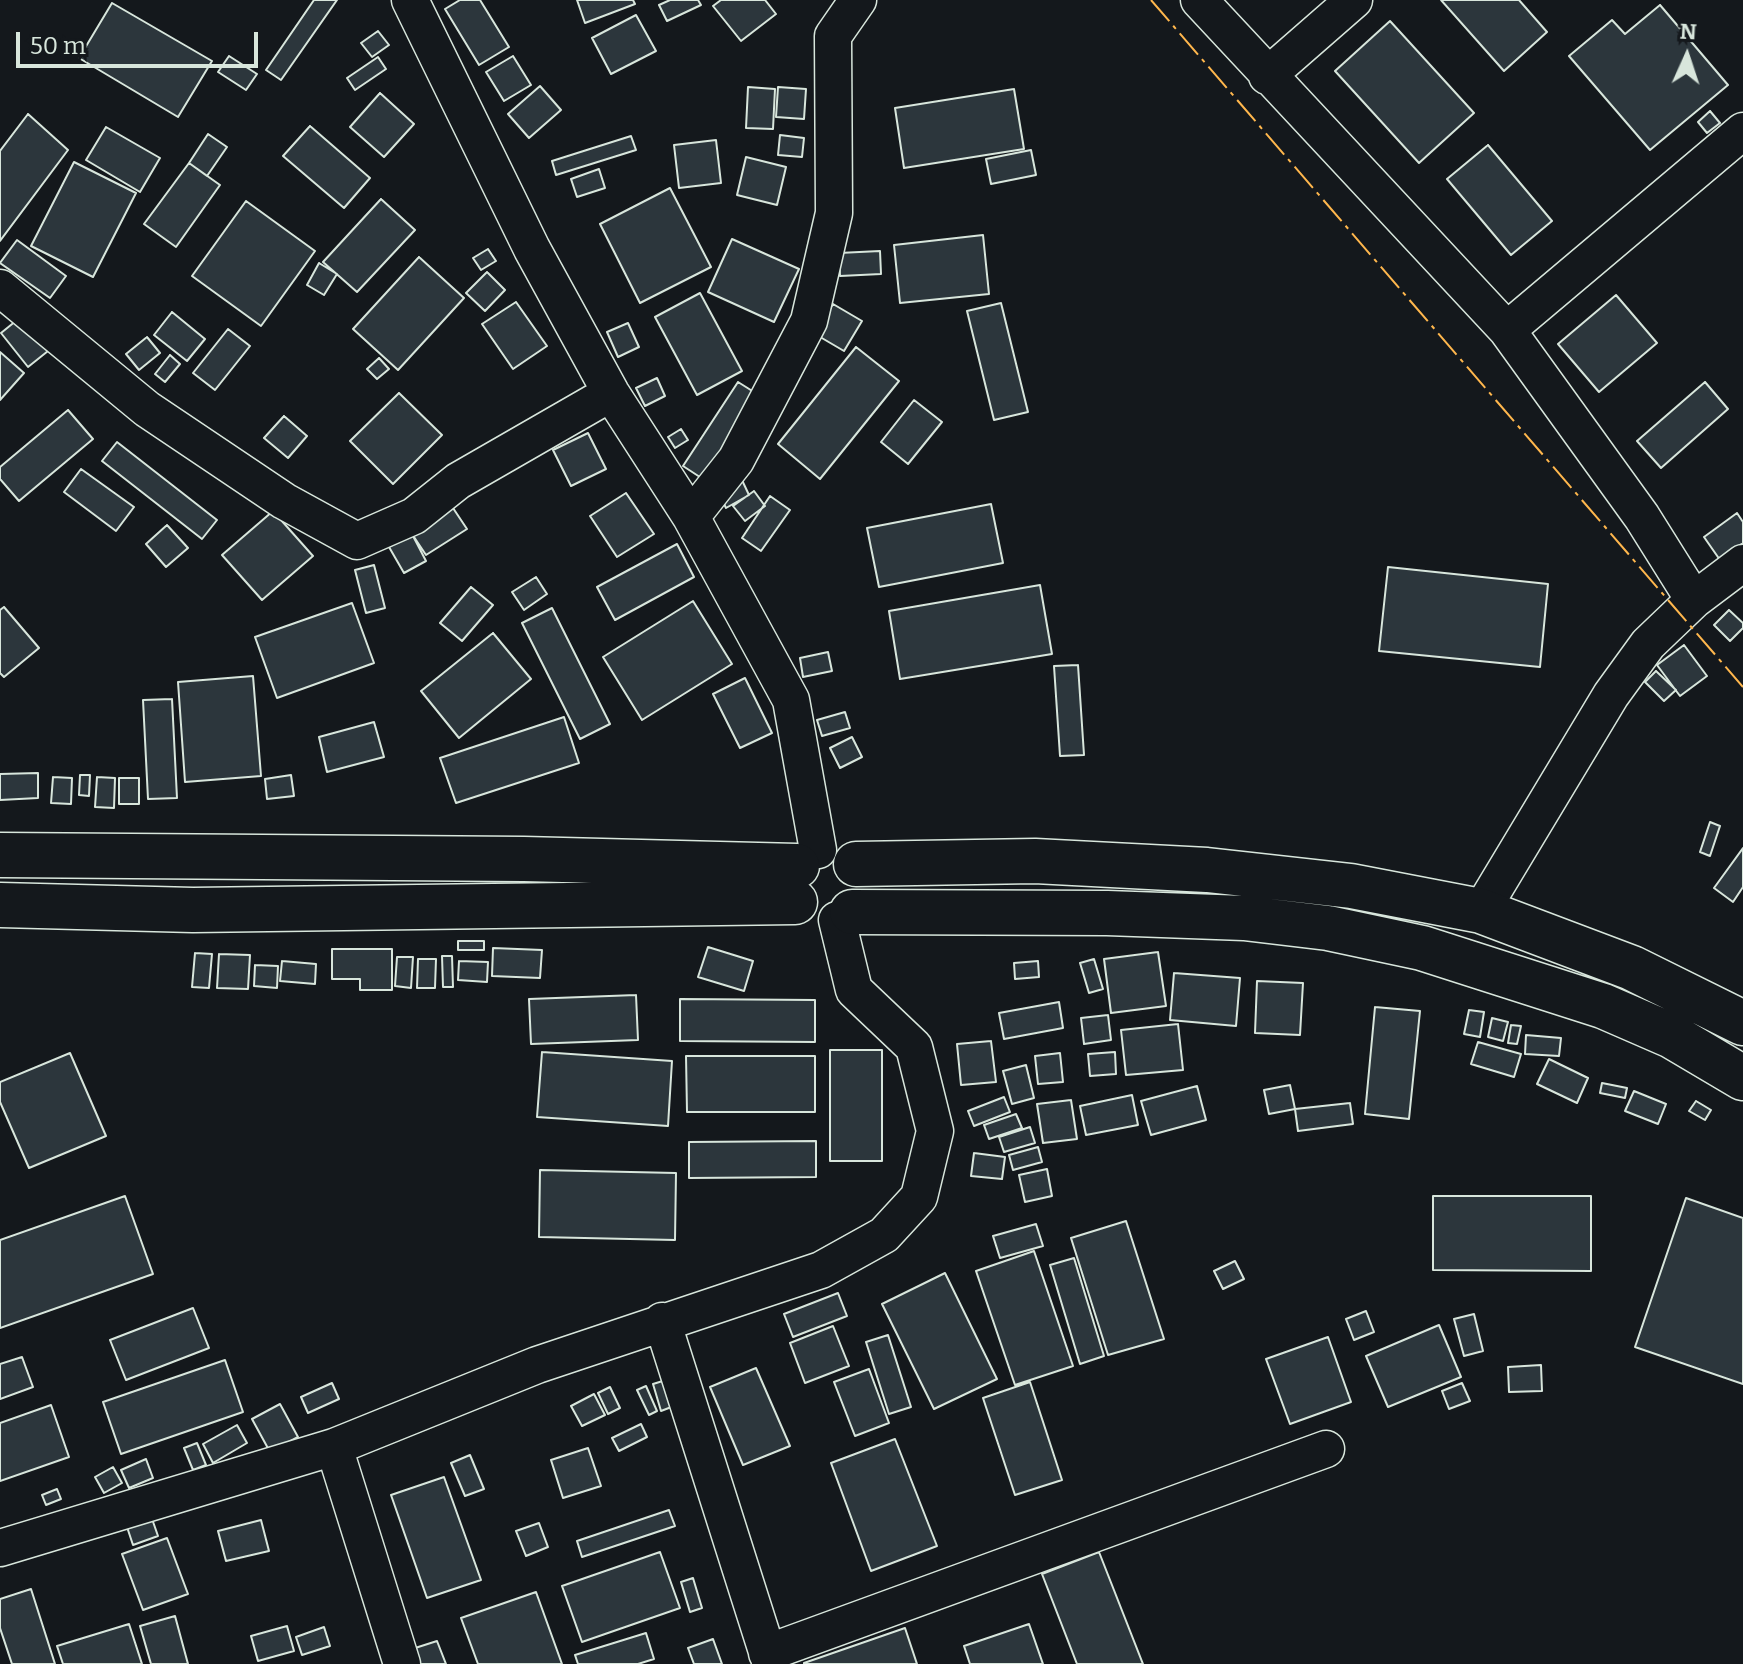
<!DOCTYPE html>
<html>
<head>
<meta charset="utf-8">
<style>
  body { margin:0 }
  #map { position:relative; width:1743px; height:1664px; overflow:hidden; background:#14181c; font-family:Bitter,serif }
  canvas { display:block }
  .north { position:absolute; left:1647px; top:16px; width:80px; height:80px; -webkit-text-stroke:6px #14181c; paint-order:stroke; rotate:3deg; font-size:22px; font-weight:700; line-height:32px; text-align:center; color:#d8e6dc }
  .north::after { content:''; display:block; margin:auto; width:28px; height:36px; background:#d8e6dc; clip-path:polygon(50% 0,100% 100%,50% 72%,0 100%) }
  .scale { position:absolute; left:16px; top:32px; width:242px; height:36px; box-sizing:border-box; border:4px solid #d8e6dc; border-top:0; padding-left:10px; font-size:24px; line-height:28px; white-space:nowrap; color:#d8e6dc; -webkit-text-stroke:6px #14181c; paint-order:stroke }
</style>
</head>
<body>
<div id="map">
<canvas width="1743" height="1664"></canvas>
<div class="north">N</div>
<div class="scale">50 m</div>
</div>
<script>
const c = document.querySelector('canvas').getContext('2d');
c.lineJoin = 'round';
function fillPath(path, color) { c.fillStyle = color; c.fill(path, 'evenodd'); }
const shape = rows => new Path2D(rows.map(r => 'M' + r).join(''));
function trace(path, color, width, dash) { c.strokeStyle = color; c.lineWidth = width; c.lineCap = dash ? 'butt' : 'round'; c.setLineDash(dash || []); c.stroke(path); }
const building = shape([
  [314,0,337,0,281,80,266,70,314,0],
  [460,0,480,0,509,47,479,65,445,9,460,0],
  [577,0,633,0,635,4,585,23,577,0],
  [670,0,698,0,701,5,667,21,659,5,670,0],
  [721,0,765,0,776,14,741,41,713,6,721,0],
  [1441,0,1519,0,1547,32,1504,71,1441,0],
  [112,3,212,61,178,117,79,58,112,3],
  [1660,5,1728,85,1650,150,1569,56,1612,20,1625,34,1660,5],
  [636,15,656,51,611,74,592,38,636,15],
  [1390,21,1474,113,1419,163,1335,71,1390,21],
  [378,31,389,45,372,57,361,43,378,31],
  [229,56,257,74,246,90,218,72,229,56],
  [513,56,531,85,504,101,486,72,513,56],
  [378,57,386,69,355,90,347,78,378,57],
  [540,86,561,110,529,138,508,114,540,86],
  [748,87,775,89,773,129,746,128,748,87],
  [778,87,806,89,804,119,776,117,778,87],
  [1014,89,1024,149,904,168,895,108,1014,89],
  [380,93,414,124,384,157,350,127,380,93],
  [1710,111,1720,123,1707,133,1698,122,1710,111],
  [28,114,68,150,0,241,0,151,28,114],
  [310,126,370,178,344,208,283,156,310,126],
  [106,127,160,158,140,192,86,160,106,127],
  [208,134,227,147,207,176,189,163,208,134],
  [780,135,804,138,802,157,778,155,780,135],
  [631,136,636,150,556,175,552,161,631,136],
  [716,140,721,183,679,188,674,145,716,140],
  [1488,145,1552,221,1511,255,1447,179,1488,145],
  [1031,150,1036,175,991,184,986,159,1031,150],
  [746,157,786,167,777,205,737,195,746,157],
  [74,162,136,193,93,277,31,246,74,162],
  [189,163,220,185,176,247,144,224,189,163],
  [599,169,605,188,577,197,571,179,599,169],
  [670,188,711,267,640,303,600,224,670,188],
  [381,199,415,230,357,292,323,262,381,199],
  [246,201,315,251,261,326,192,276,246,201],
  [983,235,989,294,900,303,894,245,983,235],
  [732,239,799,269,774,322,708,292,732,239],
  [17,240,66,276,50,298,0,263,17,240],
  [488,249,496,261,481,270,473,258,488,249],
  [880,251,881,274,840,276,839,253,880,251],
  [419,257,464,298,398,370,353,329,419,257],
  [319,263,337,274,324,295,307,285,319,263],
  [487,272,505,290,485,311,466,293,487,272],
  [700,293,742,371,697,395,655,317,700,293],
  [1616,295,1657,343,1599,392,1558,344,1616,295],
  [516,302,547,346,513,369,482,324,516,302],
  [1001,303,1028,412,994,420,967,311,1001,303],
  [833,304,862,321,844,351,815,334,833,304],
  [172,312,205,339,187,361,154,335,172,312],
  [22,316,48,351,28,367,1,333,22,316],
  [628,323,639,347,618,357,607,332,628,323],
  [228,329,250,346,215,390,193,373,228,329],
  [147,337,160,353,139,370,126,354,147,337],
  [856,347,899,381,820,479,778,444,856,347],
  [0,352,24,373,0,400,0,352],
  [170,355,180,364,165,382,155,374,170,355],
  [379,358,389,369,377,379,367,369,379,358],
  [657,378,665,396,645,406,636,388,657,378],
  [738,382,765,399,709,483,683,466,738,382],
  [1705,382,1728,409,1661,468,1637,441,1705,382],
  [399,393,442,435,393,484,350,441,399,393],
  [914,400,942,422,908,464,881,442,914,400],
  [68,410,93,439,19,501,0,479,0,467,68,410],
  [284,416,307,436,288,458,264,438,284,416],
  [681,429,688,440,675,448,668,437,681,429],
  [588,433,606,469,571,486,553,450,588,433],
  [117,442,217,520,202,539,102,461,117,442],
  [81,469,134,507,116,531,64,492,81,469],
  [741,478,749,495,726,508,717,490,741,478],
  [754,491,765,506,745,521,733,506,754,491],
  [626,493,654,534,617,557,590,516,626,493],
  [770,496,790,510,761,551,742,538,770,496],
  [991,504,1003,563,879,587,867,528,991,504],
  [453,508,467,529,426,555,412,534,453,508],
  [273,511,313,556,262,600,222,555,273,511],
  [1737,513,1743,522,1743,543,1720,560,1704,537,1737,513],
  [167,525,188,548,166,567,146,544,167,525],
  [412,534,426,561,404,573,389,547,412,534],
  [677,544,694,577,615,620,597,587,677,544],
  [374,565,385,608,366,613,355,570,374,565],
  [1388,567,1548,584,1540,667,1379,651,1388,567],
  [536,577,547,594,524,610,512,592,536,577],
  [1040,585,1052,654,900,679,889,611,1040,585],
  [471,587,493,605,462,641,440,623,471,587],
  [693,601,732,664,642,720,603,657,693,601],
  [352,603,374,663,277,698,255,637,352,603],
  [4,607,39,648,4,677,0,673,0,610,4,607],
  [552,608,610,724,580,739,522,623,552,608],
  [1729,610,1743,623,1743,628,1730,641,1714,625,1729,610],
  [493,633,531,679,459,738,421,691,493,633],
  [1684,645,1707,676,1680,696,1657,665,1684,645],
  [828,652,832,671,803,677,800,658,828,652],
  [1078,665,1084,755,1060,756,1054,666,1078,665],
  [1656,671,1676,690,1664,701,1645,682,1656,671],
  [253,676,261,776,185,782,178,682,253,676],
  [745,678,772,733,740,748,713,694,745,678],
  [172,699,177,798,148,799,143,700,172,699],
  [845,712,850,728,822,736,817,720,845,712],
  [564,717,579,763,456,803,440,758,564,717],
  [374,722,384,757,327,772,319,737,374,722],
  [852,737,862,757,840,768,830,748,852,737],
  [38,773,38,798,0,800,0,774,38,773],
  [80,775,90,775,89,796,79,795,80,775],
  [291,775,294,796,267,799,265,779,291,775],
  [53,777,72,778,71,804,51,803,53,777],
  [97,777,115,778,114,808,95,807,97,777],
  [119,778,139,778,139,804,119,804,119,778],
  [1710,822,1720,826,1710,856,1700,852,1710,822],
  [1743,848,1743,887,1733,902,1714,888,1743,848],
  [458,941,484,941,484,950,458,950,458,941],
  [708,947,753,961,744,991,698,977,708,947],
  [493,948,542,950,540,978,492,976,493,948],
  [332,949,392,949,392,990,360,990,360,979,332,979,332,949],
  [1158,952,1166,1006,1111,1013,1104,959,1158,952],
  [195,953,212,954,209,988,192,987,195,953],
  [219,954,250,955,248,989,217,988,219,954],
  [442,956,452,956,453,987,443,987,442,956],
  [397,957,413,957,411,988,395,986,397,957],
  [418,959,436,959,435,988,417,988,418,959],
  [1094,959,1103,989,1089,993,1080,963,1094,959],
  [282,961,316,964,315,984,280,981,282,961],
  [459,961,488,962,487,982,458,980,459,961],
  [1038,961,1039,977,1015,979,1014,963,1038,961],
  [255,965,278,966,277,988,254,986,255,965],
  [1174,973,1240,978,1236,1026,1170,1020,1174,973],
  [1257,981,1303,983,1300,1035,1255,1033,1257,981],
  [636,995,638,1040,531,1044,529,999,636,995],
  [680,999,815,1000,815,1042,680,1041,680,999],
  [1059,1002,1063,1028,1004,1039,999,1013,1059,1002],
  [1375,1007,1420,1011,1409,1119,1365,1114,1375,1007],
  [1469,1010,1484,1012,1480,1037,1464,1034,1469,1010],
  [1108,1015,1111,1040,1084,1044,1081,1018,1108,1015],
  [1492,1018,1508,1022,1503,1041,1488,1037,1492,1018],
  [1178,1024,1183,1070,1126,1075,1121,1030,1178,1024],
  [1511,1025,1521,1026,1517,1044,1508,1043,1511,1025],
  [1526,1035,1561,1038,1559,1056,1525,1054,1526,1035],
  [991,1041,996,1082,961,1085,957,1044,991,1041],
  [1478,1042,1521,1054,1514,1077,1471,1064,1478,1042],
  [830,1050,882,1050,882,1161,830,1161,830,1050],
  [542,1052,672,1061,668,1126,537,1117,542,1052],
  [1115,1052,1116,1074,1090,1076,1088,1054,1115,1052],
  [70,1053,106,1136,29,1168,0,1102,0,1082,70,1053],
  [1060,1053,1063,1082,1038,1084,1035,1056,1060,1053],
  [686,1056,815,1056,815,1112,687,1112,686,1056],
  [1549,1059,1588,1078,1577,1103,1537,1084,1549,1059],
  [1026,1065,1034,1098,1012,1104,1003,1071,1026,1065],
  [1602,1083,1627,1088,1625,1098,1600,1093,1602,1083],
  [1290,1085,1295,1109,1269,1114,1264,1090,1290,1085],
  [1197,1086,1206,1120,1151,1135,1141,1101,1197,1086],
  [1634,1091,1666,1104,1658,1124,1625,1111,1634,1091],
  [1132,1095,1138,1125,1086,1135,1080,1106,1132,1095],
  [1004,1097,1010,1112,974,1126,968,1111,1004,1097],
  [1071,1100,1077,1139,1043,1143,1037,1104,1071,1100],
  [1696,1101,1711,1110,1705,1120,1689,1111,1696,1101],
  [1350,1103,1353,1124,1298,1131,1295,1109,1350,1103],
  [1016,1114,1022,1128,989,1139,984,1125,1016,1114],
  [1030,1127,1035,1143,1004,1152,999,1137,1030,1127],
  [816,1141,816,1177,689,1178,689,1142,816,1141],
  [1038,1147,1042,1162,1013,1170,1009,1155,1038,1147],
  [974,1153,1005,1157,1002,1179,971,1176,974,1153],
  [1047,1169,1052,1196,1025,1202,1019,1175,1047,1169],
  [540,1170,676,1173,675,1240,539,1237,540,1170],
  [125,1196,153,1274,0,1328,0,1240,125,1196],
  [1433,1196,1591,1196,1591,1271,1433,1270,1433,1196],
  [1686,1198,1743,1218,1743,1384,1635,1347,1686,1198],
  [1126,1221,1164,1339,1108,1355,1071,1238,1126,1221],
  [1036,1224,1043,1246,1000,1258,993,1236,1036,1224],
  [1034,1251,1073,1366,1015,1385,976,1271,1034,1251],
  [1074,1258,1104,1356,1080,1364,1050,1265,1074,1258],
  [1235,1261,1244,1279,1223,1289,1214,1271,1235,1261],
  [945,1273,997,1379,934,1409,882,1304,945,1273],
  [838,1293,847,1316,793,1337,784,1314,838,1293],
  [193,1308,209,1348,126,1380,110,1340,193,1308],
  [1366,1311,1374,1332,1354,1340,1346,1319,1366,1311],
  [1474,1314,1483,1351,1464,1356,1454,1319,1474,1314],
  [1439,1325,1461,1377,1388,1407,1366,1356,1439,1325],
  [833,1326,849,1366,805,1383,790,1343,833,1326],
  [888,1335,911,1407,889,1414,866,1342,888,1335],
  [1328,1337,1351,1402,1290,1424,1266,1359,1328,1337],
  [22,1357,33,1387,0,1399,0,1364,22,1357],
  [225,1360,243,1412,121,1454,103,1402,225,1360],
  [1541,1365,1542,1391,1509,1392,1508,1367,1541,1365],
  [756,1368,790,1446,743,1465,710,1387,756,1368],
  [869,1369,889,1423,855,1436,834,1382,869,1369],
  [666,1380,674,1406,661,1411,653,1384,666,1380],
  [1030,1382,1062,1480,1015,1495,983,1398,1030,1382],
  [332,1383,339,1399,308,1413,301,1397,332,1383],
  [1462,1383,1470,1401,1449,1409,1442,1391,1462,1383],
  [646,1386,657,1411,649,1415,637,1390,646,1386],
  [610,1387,620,1408,608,1414,598,1393,610,1387],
  [594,1394,605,1415,582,1426,571,1406,594,1394],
  [280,1404,298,1437,270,1452,252,1419,280,1404],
  [51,1405,69,1457,0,1481,0,1423,51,1405],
  [641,1424,647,1437,619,1451,612,1438,641,1424],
  [237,1425,247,1443,213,1463,203,1444,237,1425],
  [895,1439,937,1546,871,1571,831,1463,895,1439],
  [197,1443,206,1465,193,1470,184,1448,197,1443],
  [588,1448,601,1486,563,1498,551,1460,588,1448],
  [470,1455,484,1489,465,1496,451,1463,470,1455],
  [146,1459,153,1478,129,1488,121,1470,146,1459],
  [113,1467,122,1483,104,1493,95,1477,113,1467],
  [444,1477,481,1580,427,1598,391,1495,444,1477],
  [57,1489,61,1499,46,1505,42,1495,57,1489],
  [669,1510,675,1526,582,1557,577,1541,669,1510],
  [150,1513,158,1536,133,1545,125,1521,150,1513],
  [261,1520,269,1551,226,1561,218,1531,261,1520],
  [539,1523,548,1547,526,1556,516,1531,539,1523],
  [167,1538,188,1594,143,1610,122,1554,167,1538],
  [660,1552,680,1608,582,1642,562,1586,660,1552],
  [1099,1552,1143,1664,1077,1664,1042,1574,1099,1552],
  [693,1578,702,1608,690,1612,681,1582,693,1578],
  [31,1589,55,1664,12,1664,0,1628,0,1599,31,1589],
  [536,1592,562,1664,478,1664,461,1618,536,1592],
  [175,1616,188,1664,151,1664,140,1626,175,1616],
  [129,1624,142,1664,63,1664,57,1646,129,1624],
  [1029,1624,1043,1664,970,1664,964,1646,1029,1624],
  [287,1626,294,1651,258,1661,251,1636,287,1626],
  [324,1627,330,1646,302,1655,296,1637,324,1627],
  [905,1628,917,1664,804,1664,804,1663,905,1628],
  [646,1633,654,1659,638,1664,578,1664,575,1655,646,1633],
  [713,1639,722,1664,694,1664,688,1648,713,1639],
  [437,1641,446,1664,417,1664,412,1649,437,1641]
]);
fillPath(building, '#2c363c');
trace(building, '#d8e6dc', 2);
const minor = shape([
  [410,0,532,249,611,393,691,517,791,700,818,850],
  [1199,0,1507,330,1642,517,1694,600],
  [1267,76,1354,0],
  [0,288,147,409,284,501,357,541,414,516,458,481,611,393],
  [1507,330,1743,131],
  [691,517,736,460,809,321,834,213,833,36,858,0],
  [1481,911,1611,695,1648,644,1694,600,1743,563],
  [662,1321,771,1664],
  [334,1447,402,1664],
  [0,1548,334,1447,537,1365,821,1270,884,1235,919,1197,935,1131,914,1047,854,990,837,920],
  [767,1653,1326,1449]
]);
const major = shape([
  [0,855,524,859,797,866],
  [856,864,1035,861,1207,870,1351,886,1481,911,1632,968,1743,1023],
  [0,905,193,910,795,902],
  [852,912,1107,913,1244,918,1328,928,1422,948,1603,1006,1672,1036,1743,1078]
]);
trace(minor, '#d8e6dc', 39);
trace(major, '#d8e6dc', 47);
trace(minor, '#14181c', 36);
trace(major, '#14181c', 44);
trace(shape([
  [1151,0,1743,687]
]), '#ffb74d', 2, [28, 6, 4, 6]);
</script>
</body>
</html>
